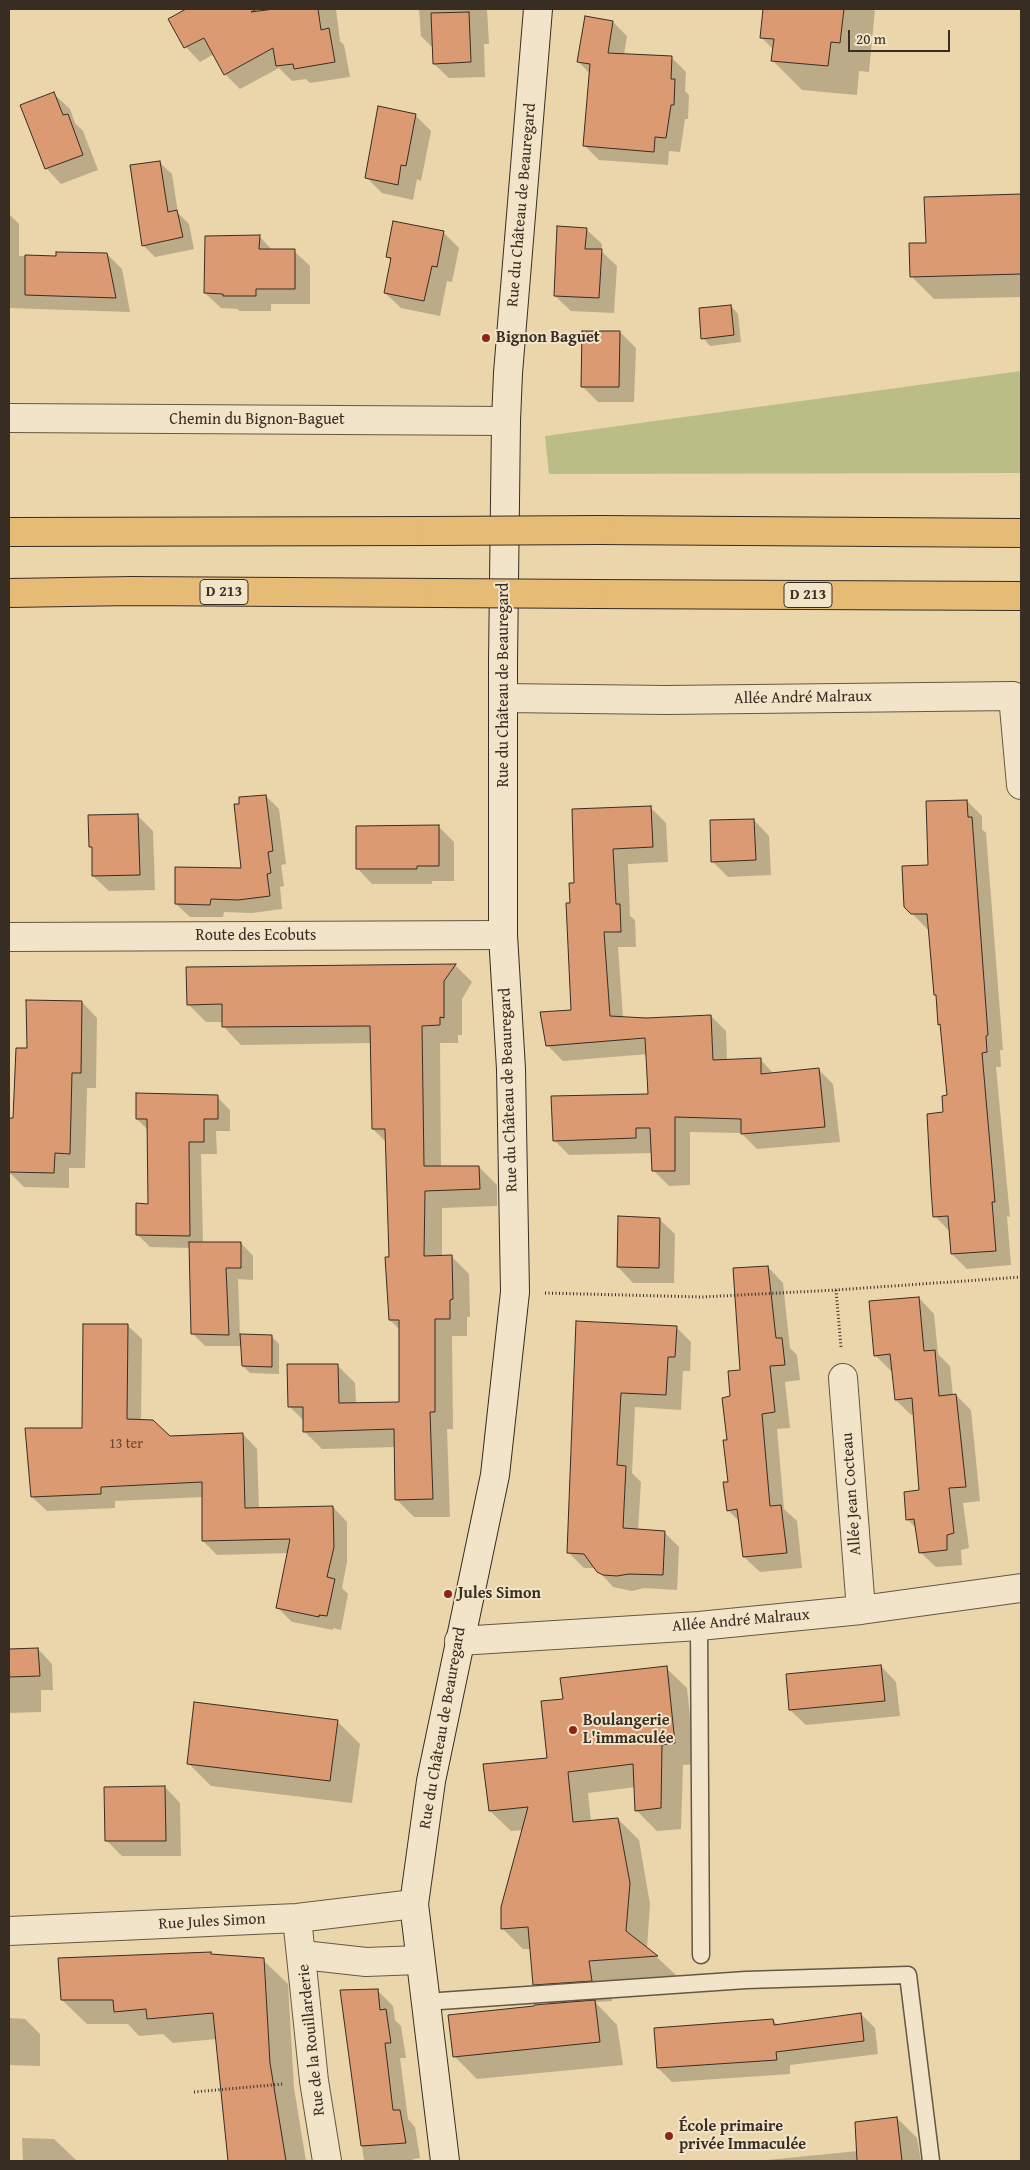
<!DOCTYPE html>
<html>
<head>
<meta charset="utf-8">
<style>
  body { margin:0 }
  #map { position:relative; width:1030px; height:2170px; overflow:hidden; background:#ebd6ab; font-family:"Gentium Book Plus",serif }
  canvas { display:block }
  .frame { position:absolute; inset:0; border:10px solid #382d23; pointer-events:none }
  .scale { position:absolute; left:848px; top:30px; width:102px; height:22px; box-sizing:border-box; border:2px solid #382d23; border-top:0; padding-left:6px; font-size:15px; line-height:18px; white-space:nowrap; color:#382d23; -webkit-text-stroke:4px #f2e4c8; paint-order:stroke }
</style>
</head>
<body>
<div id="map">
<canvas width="1030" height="2170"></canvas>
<div class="frame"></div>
<div class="scale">20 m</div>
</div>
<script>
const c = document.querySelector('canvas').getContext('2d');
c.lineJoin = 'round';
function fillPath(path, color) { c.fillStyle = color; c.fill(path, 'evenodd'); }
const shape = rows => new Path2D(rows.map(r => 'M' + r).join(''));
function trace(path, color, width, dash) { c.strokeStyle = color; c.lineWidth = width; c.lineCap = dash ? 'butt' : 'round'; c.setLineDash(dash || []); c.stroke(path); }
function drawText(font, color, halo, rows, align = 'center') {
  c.font = font + ' "Gentium Book Plus",serif'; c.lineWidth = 4; c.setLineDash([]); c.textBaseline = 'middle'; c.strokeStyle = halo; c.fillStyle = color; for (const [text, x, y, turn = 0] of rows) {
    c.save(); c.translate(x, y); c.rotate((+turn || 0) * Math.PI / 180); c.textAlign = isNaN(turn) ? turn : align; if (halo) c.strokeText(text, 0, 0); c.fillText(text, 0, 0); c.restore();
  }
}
fillPath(shape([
  [1021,371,1021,473,549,474,545,436]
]), '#bbbd86');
fillPath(shape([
  [188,9,336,9,340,41,344,45,350,77,310,83,306,79,292,81,279,68,240,89,225,74,214,54,200,62,186,47,170,19],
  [419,9,487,9,489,44,484,44,485,77,449,78,434,64,433,48,421,36],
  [764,9,875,9,869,72,859,71,857,95,802,90,773,61,774,50,762,38],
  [613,22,627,36,624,55,672,58,686,72,685,91,689,95,688,119,685,119,680,152,669,151,668,165,599,160,585,146,590,74,578,61],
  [54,94,70,109,75,123,83,131,98,170,61,184,46,168],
  [415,115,431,131,421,181,417,179,413,200,382,193,366,177],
  [159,162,172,174,178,213,189,224,194,249,155,257,143,245],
  [1021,196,1021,297,934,299,911,276,927,244,926,198],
  [9,214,19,224,19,256,57,257,107,254,122,269,130,312,9,308],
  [586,229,602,244,601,251,617,266,614,313,571,311,555,296],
  [443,232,459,248,452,282,447,281,440,316,401,308,385,293,392,261,387,257],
  [259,236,273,251,294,251,310,266,310,304,271,304,271,311,240,311,237,309,221,308,205,293],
  [731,306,738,314,741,342,710,346,703,338],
  [620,332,636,348,634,402,598,402,582,386],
  [266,796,279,809,286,864,281,865,284,886,280,887,282,909,252,913,224,912,223,917,190,917,176,904,242,869],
  [967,801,982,816,982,829,986,833,1003,1050,1000,1050,1001,1067,996,1067,1010,1217,1007,1216,1011,1265,967,1269,952,1254,950,1232,935,1216,944,1113,948,1096,941,1026,939,1024,937,996,935,994,930,929,927,929,905,906],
  [651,808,666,823,668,862,628,864,630,916,635,920,636,947,618,947,623,1018,646,1020,711,1016,726,1031,727,1060,760,1059,774,1074,818,1069,833,1084,840,1142,757,1149,741,1133,690,1132,690,1185,669,1186,654,1171,653,1153,569,1155,554,1140,650,1095,648,1054,563,1061,547,1045,572,1011,571,904,576,884],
  [138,816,153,831,155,890,109,891,93,876,94,850,90,846],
  [754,820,769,836,771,875,728,877,713,862],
  [438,826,454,842,454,881,432,881,432,884,372,884,357,868],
  [455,965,472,982,462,999,462,1035,458,1035,458,1043,440,1043,441,1167,479,1167,497,1185,497,1206,442,1208,442,1257,452,1257,469,1274,470,1317,467,1317,467,1336,452,1336,453,1429,447,1429,450,1517,414,1517,396,1499,396,1447,322,1449,304,1431,304,1421,289,1406,337,1365,355,1383,356,1404,400,1403,400,1330,390,1320,387,1143,373,1129,371,1043,241,1045,224,1027,224,1022,206,1022,188,1004],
  [82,1002,97,1018,96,1088,87,1088,85,1168,69,1168,69,1188,24,1187,9,1172,10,1119,14,1119,28,1049],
  [217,1097,230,1110,230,1131,216,1131,217,1154,201,1154,203,1243,241,1243,253,1256,253,1280,238,1279,240,1335,271,1336,279,1344,279,1374,250,1373,243,1366,242,1346,205,1346,193,1334,191,1248,150,1247,137,1234,149,1205,148,1130,137,1119],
  [659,1219,675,1234,674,1283,633,1283,618,1267],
  [768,1267,783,1283,790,1348,797,1355,800,1380,785,1382,790,1428,777,1429,784,1509,797,1521,802,1568,760,1572,744,1557,740,1522,728,1510,728,1441,732,1397,742,1371],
  [919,1298,934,1314,938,1354,950,1366,953,1396,956,1395,971,1410,980,1501,963,1503,969,1548,961,1550,962,1565,936,1567,920,1552,917,1529,907,1519,921,1492,915,1415,911,1415,896,1400,893,1370,891,1371,875,1355],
  [578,1322,676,1327,691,1342,690,1371,683,1371,681,1410,635,1407,632,1473,641,1482,638,1530,664,1532,679,1547,677,1590,644,1588,632,1591,613,1587,596,1568,584,1568,569,1553],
  [127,1325,142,1339,141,1421,170,1437,243,1434,257,1449,259,1509,333,1507,347,1522,347,1562,342,1588,348,1594,341,1630,333,1628,333,1630,292,1622,277,1607,289,1553,217,1555,203,1541,203,1497,115,1501,115,1508,47,1511,32,1497,84,1430],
  [38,1649,52,1664,53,1690,41,1690,41,1712,9,1713,9,1650],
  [881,1666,896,1682,900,1716,806,1725,790,1710],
  [666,1668,687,1688,695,1764,683,1765,681,1829,657,1831,636,1810,636,1787,588,1793,591,1821,618,1819,639,1840,650,1904,647,1948,677,1976,609,1982,612,2001,595,2002,617,2025,623,2065,477,2079,454,2056,554,2004,534,1984,531,1949,523,1949,502,1928,523,1830,511,1831,490,1811,549,1759,564,1700],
  [337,1721,360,1744,352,1803,211,1786,188,1763],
  [165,1787,180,1803,181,1856,122,1856,106,1840],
  [212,1956,263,1960,288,1984,294,2088,306,2161,229,2161,217,2039,173,2043,163,2034,139,2036,128,2024,87,2024,62,2000],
  [377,1990,393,2006,395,2020,401,2026,406,2058,400,2058,408,2119,415,2127,420,2158,413,2159,413,2161,364,2161,342,1992],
  [861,2014,875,2028,878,2054,790,2065,790,2074,672,2082,658,2068,773,2020,778,2025],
  [9,2018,25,2019,40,2034,40,2066,9,2065],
  [897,2118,917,2138,921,2161,757,2161,858,2151],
  [22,2138,54,2139,77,2161,23,2161]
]), '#0003');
const building = shape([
  [186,9,257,9,251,12,274,9,318,9,321,30,329,28,335,62,294,69,293,64,276,66,273,48,224,75,204,38,184,48,168,19,186,9],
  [763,9,844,9,840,43,831,42,828,66,771,61,774,39,760,38,763,9],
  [469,12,471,62,433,64,431,13,469,12],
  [585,16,613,21,608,53,672,56,671,79,675,79,674,105,671,105,666,138,655,137,654,152,583,146,590,64,577,62,585,16],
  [54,92,63,115,68,114,83,155,45,169,20,105,54,92],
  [378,106,416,114,406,166,401,165,398,185,365,178,378,106],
  [160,161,168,212,177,210,183,237,142,246,130,165,160,161],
  [1021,194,1021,274,910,277,909,243,926,243,924,197,1021,194],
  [393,221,444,231,437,267,432,266,424,301,384,293,391,258,386,257,393,221],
  [557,226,587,228,585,249,602,249,599,298,554,296,557,226],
  [260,235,259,249,295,249,295,289,256,289,256,296,223,296,223,294,204,293,205,236,260,235],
  [56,252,107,253,116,298,25,295,25,255,56,256,56,252],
  [731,305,734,335,701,339,699,308,731,305],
  [582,331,620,331,619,387,581,387,582,331],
  [266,795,273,851,268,852,271,873,267,874,270,896,238,900,211,899,210,905,175,904,175,867,241,868,234,804,239,804,239,797,266,795],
  [967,800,968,817,972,817,988,1035,986,1036,987,1052,982,1053,995,1202,992,1202,996,1251,951,1254,948,1216,933,1217,931,1189,927,1114,943,1112,942,1096,947,1095,940,1024,938,1025,936,995,934,995,927,914,911,914,904,907,902,866,928,865,926,801,967,800],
  [651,806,653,847,613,849,616,904,620,904,621,932,604,932,610,1016,646,1018,711,1015,713,1060,761,1058,761,1074,819,1068,825,1127,741,1134,741,1119,675,1117,675,1171,652,1171,650,1128,636,1128,636,1138,553,1141,551,1096,648,1094,645,1038,546,1046,540,1012,571,1010,566,903,570,903,569,883,574,883,572,809,651,806],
  [138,814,140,875,92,876,92,847,89,847,88,815,138,814],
  [754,819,756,860,711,862,710,820,754,819],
  [439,825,439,866,417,866,417,869,356,869,356,826,439,825],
  [456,964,444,981,444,1018,440,1017,440,1025,422,1026,424,1166,479,1166,480,1189,425,1191,424,1256,452,1255,453,1299,450,1300,450,1319,435,1319,435,1412,430,1412,433,1499,395,1500,394,1429,303,1432,303,1407,288,1407,287,1364,338,1364,339,1403,399,1402,399,1320,389,1320,385,1257,389,1257,385,1129,372,1129,370,1026,222,1027,222,1004,187,1005,186,967,456,964],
  [26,1000,82,1001,81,1073,72,1073,70,1154,55,1153,54,1173,9,1172,9,1118,13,1118,16,1048,27,1048,26,1000],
  [136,1093,218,1095,218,1119,204,1119,204,1142,189,1142,190,1236,136,1235,136,1203,148,1204,147,1119,136,1119,136,1093],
  [618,1216,660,1218,659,1268,617,1267,618,1216],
  [189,1242,241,1242,241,1268,226,1268,229,1335,191,1334,189,1242],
  [768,1266,776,1338,782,1338,785,1365,770,1366,775,1412,762,1414,770,1506,781,1505,787,1553,743,1557,737,1509,727,1511,723,1482,728,1482,723,1440,727,1440,722,1398,730,1396,728,1371,740,1370,733,1268,768,1266],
  [919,1297,924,1351,935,1350,939,1396,956,1394,966,1487,949,1488,954,1533,947,1535,947,1550,919,1553,914,1519,906,1520,904,1492,919,1490,912,1398,895,1400,890,1354,874,1356,869,1301,919,1297],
  [576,1321,677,1326,675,1357,668,1357,666,1395,621,1393,617,1465,626,1466,623,1528,665,1531,663,1575,629,1574,617,1576,603,1575,597,1572,584,1554,567,1553,576,1321],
  [83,1324,128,1324,127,1419,153,1420,170,1436,243,1433,245,1508,333,1506,334,1547,327,1577,335,1579,327,1616,319,1615,319,1617,276,1608,290,1539,202,1541,202,1482,101,1487,101,1494,31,1497,25,1428,82,1428,83,1324],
  [240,1334,272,1335,272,1367,242,1366,240,1334],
  [38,1648,40,1676,9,1677,9,1649,38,1648],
  [881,1665,885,1701,789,1710,786,1674,881,1665],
  [667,1666,675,1743,662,1745,661,1808,635,1811,633,1764,568,1772,573,1822,618,1818,630,1883,626,1931,658,1956,589,1961,592,1981,533,1985,528,1927,501,1929,501,1907,528,1807,489,1811,483,1764,547,1758,541,1701,563,1699,560,1678,667,1666],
  [194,1702,338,1720,330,1781,187,1764,194,1702],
  [165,1786,166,1841,105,1841,104,1787,165,1786],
  [211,1952,211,1954,264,1958,270,2063,286,2161,228,2161,213,2013,147,2019,146,2009,114,2012,113,2000,61,2000,58,1958,211,1952],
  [378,1989,380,2010,386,2009,391,2043,385,2043,393,2110,400,2110,406,2143,361,2146,340,1990,378,1989],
  [595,2000,600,2042,453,2057,448,2015,534,2006,534,2005,595,2000],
  [861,2013,864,2041,776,2052,777,2060,657,2068,654,2028,773,2019,774,2025,861,2013],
  [897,2117,902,2161,857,2161,855,2122,897,2117]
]);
fillPath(building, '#db9a71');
trace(building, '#382d23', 1);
const lane = shape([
  [699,1626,701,1955],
  [425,2002,746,1980,908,1975,931,2161]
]);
const street = shape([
  [9,418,506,421],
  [503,698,666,700,1013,696,1021,785],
  [9,937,503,935],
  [843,1378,861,1610],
  [459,1641,699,1626,861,1610,1021,1588],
  [297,1918,314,2081,327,2161],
  [9,1931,297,1918,414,1904],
  [303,1955,366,1962,419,1960]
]);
const secondary = shape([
  [445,2161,414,1904,431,1781,495,1475,515,1292,511,1069,503,935,503,662,506,421,508,373,538,9]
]);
const highway = shape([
  [599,530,1021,533],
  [9,532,430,531],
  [9,593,132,591,440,593],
  [594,594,1021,596]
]);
trace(lane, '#655745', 19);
trace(street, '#655745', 30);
trace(secondary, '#382d23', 30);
trace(highway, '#382d23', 30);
trace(shape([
  [836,1290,841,1347],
  [545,1293,702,1297,836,1290,1021,1277],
  [194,2092,283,2084]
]), '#382d23', 3, [1, 2.5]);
trace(lane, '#f2e4c8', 16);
trace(street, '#f2e4c8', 28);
trace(secondary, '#f2e4c8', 28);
trace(highway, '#e6bb76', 28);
const highwayBridge = shape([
  [430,531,599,530],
  [440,593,594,594]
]);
trace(highwayBridge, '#382d23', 30, []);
trace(highwayBridge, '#e6bb76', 28);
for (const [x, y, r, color] of [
  [486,338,5,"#8f2418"],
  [448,1594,5,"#8f2418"],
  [573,1730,5,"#8f2418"],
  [669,2136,5,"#8f2418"]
]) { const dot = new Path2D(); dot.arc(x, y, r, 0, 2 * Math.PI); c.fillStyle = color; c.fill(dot); trace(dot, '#f2e4c8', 2); }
drawText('14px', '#614836', null, [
  ["13 ter",126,1444]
]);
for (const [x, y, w] of [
  [224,592,48],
  [808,595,48]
]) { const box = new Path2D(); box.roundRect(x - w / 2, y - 12.5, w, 25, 4); c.fillStyle = '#f2e4c8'; c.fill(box); trace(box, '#382d23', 1); }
drawText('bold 15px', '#382d23', null, [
  ["D 213",224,592],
  ["D 213",808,595]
]);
drawText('16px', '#382d23', '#f2e4c8', [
  ["Rue du Château de Beauregard",522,205,-85],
  ["Chemin du Bignon-Baguet",257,420],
  ["Rue du Château de Beauregard",504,685,-90],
  ["Allée André Malraux",803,698,-1],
  ["Route des Ecobuts",256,936],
  ["Rue du Château de Beauregard",509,1090,-92],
  ["Allée Jean Cocteau",852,1494,-94],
  ["Allée André Malraux",741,1621,-5],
  ["Rue du Château de Beauregard",443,1728,-80],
  ["Rue Jules Simon",212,1922,-3],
  ["Rue de la Rouillarderie",312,2040,-96]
]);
drawText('bold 16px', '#382d23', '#f2e4c8', [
  ["Bignon Baguet",496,338],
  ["Jules Simon",458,1594],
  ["Boulangerie",583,1721],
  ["L'immaculée",583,1739],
  ["École primaire",679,2127],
  ["privée Immaculée",679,2145]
], 'left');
</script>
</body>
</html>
